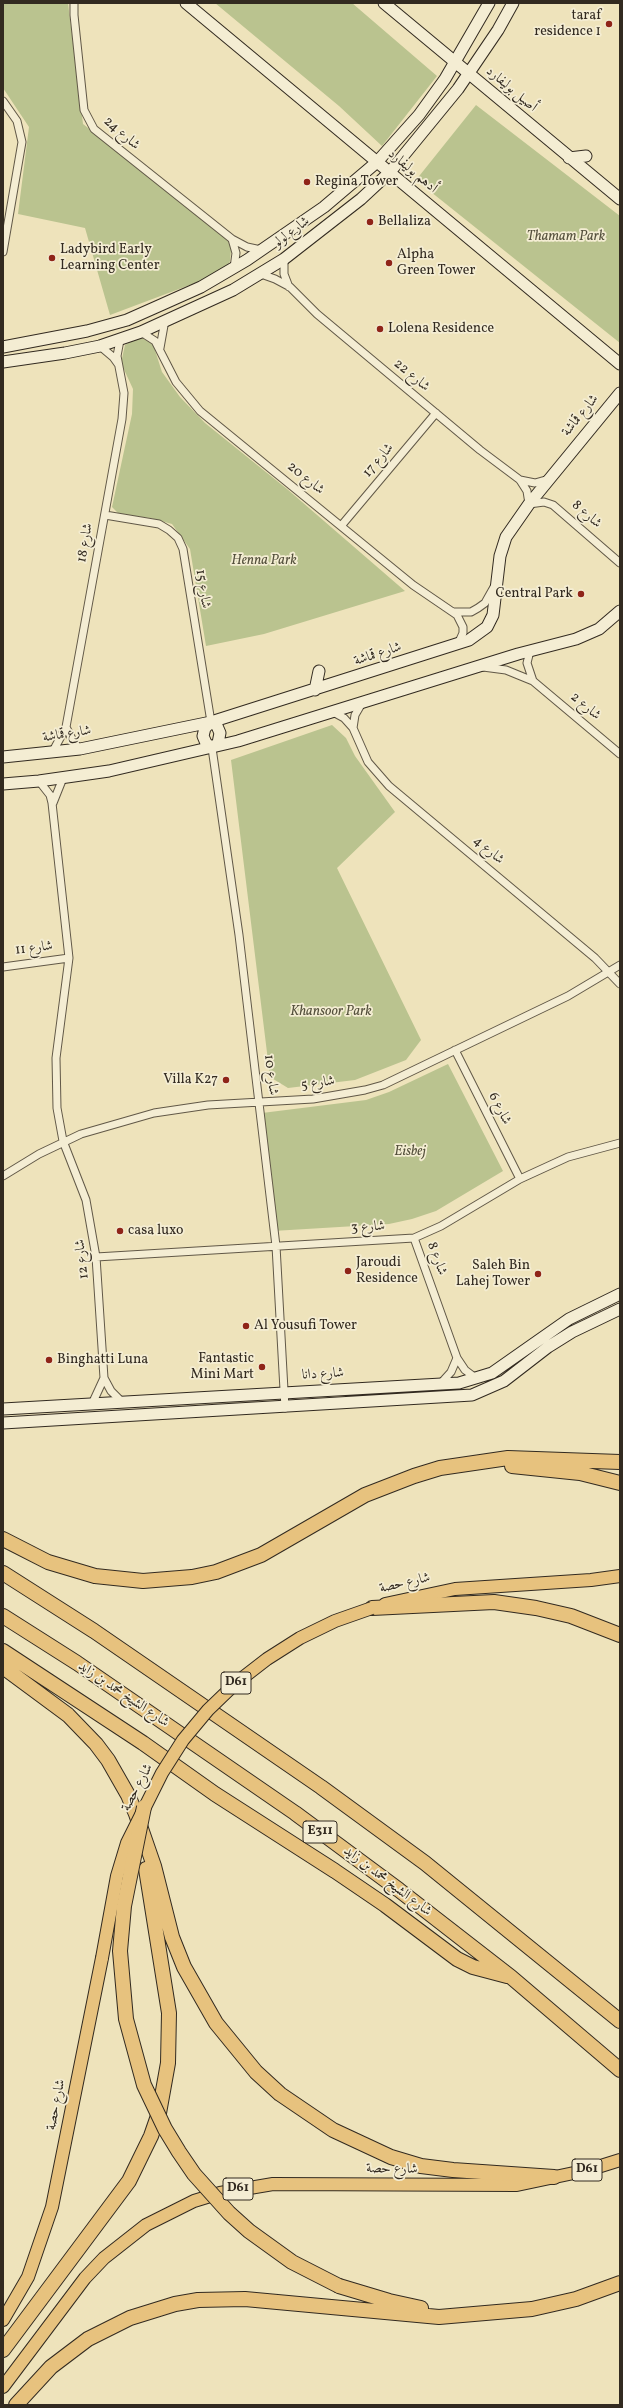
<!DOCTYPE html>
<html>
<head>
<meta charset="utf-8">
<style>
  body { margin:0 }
  #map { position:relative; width:623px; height:2408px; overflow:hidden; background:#eee3bb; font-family:Vollkorn,serif }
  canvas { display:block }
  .frame { position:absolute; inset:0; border:4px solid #322a20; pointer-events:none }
</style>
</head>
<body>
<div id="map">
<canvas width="623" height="2408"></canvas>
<div class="frame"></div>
</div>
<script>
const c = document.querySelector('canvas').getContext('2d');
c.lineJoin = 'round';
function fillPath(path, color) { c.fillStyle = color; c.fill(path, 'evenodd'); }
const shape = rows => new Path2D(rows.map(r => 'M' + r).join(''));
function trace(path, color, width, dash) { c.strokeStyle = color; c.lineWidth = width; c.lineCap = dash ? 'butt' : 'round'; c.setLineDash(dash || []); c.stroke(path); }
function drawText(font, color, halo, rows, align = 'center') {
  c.font = font + ' Vollkorn,Amiri,serif'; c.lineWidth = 3.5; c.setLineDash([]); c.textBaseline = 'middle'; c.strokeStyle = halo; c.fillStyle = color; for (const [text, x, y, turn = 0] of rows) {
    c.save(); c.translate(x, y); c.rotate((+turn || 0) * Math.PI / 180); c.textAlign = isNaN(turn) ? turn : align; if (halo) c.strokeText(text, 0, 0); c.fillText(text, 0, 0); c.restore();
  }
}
fillPath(shape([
  [3,3,68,3,83,124,232,239,230,261,226,270,219,274,110,315,85,228,18,214,29,127,3,88],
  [215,3,352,3,437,76,382,146,339,106],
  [476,105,620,216,620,343,416,180],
  [140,337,153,344,162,372,180,397,205,423,287,489,405,591,264,634,206,646,190,549,172,524,150,518,119,514,112,507,132,414,133,389,121,363,125,345],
  [332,725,346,738,355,756,395,812,337,868,421,1040,406,1060,355,1080,288,1088,270,1077,231,760],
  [448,1064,503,1171,436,1211,412,1219,389,1224,273,1231,262,1113,366,1100,389,1092]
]), '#bac38f');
const street = shape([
  [74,3,74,15,84,110,94,129,232,239,247,247,261,250],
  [3,101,17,121,22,142,3,252],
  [232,239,236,253,234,268],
  [284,259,284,274,289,287],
  [261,274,275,279,290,287,317,314,480,450,520,480,527,491,529,504,544,502,553,505,620,563],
  [141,332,155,341,176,382,200,411,413,585,457,615,463,627,463,633,458,644],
  [100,346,113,357,118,364],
  [160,348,165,320],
  [520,480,535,483,549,479],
  [105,515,159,524,169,530,178,538,183,549,211,722],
  [341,526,436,413],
  [454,612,471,612,478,608,485,603,494,587],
  [530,651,527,663,533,681],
  [483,667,506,670,533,681,620,754],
  [333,712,344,718,353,728,368,762,389,786,595,958,620,984],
  [66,727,74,743,80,749],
  [353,728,355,715,362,703],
  [212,748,239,935,276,1246,285,1408],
  [52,753,66,727,122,419,124,393,117,356,120,340],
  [39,781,50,795,52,803,69,958,56,1058,57,1108,63,1141,86,1200,96,1257,104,1378,92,1404],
  [53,803,63,778],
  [3,967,69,958],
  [455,1050,520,1179],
  [3,1176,39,1154,81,1134,154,1113,208,1105,313,1099,365,1090,383,1085,568,996,620,965],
  [414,1238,457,1358,465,1370,477,1379],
  [96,1257,414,1238,441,1226,520,1179,568,1157,620,1143],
  [104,1378,111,1391,122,1402],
  [441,1383,451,1372,457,1358]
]);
const secondary = shape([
  [186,3,620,364],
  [384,3,620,199],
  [569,158,586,156],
  [3,347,87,331,127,320,163,304,201,287,247,260,324,207,377,162,419,115,445,79,489,3],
  [3,362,65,353,100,346,141,332,233,290,284,259,361,199,390,172,458,89,498,30,513,3],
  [315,690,319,671],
  [211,722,217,726,220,733,218,743,212,748,206,743,203,736,205,728,211,722],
  [3,757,80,749,211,722,469,640,487,627,493,615,500,556,506,537,529,504,620,393],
  [3,784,39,781,109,771,238,741,518,654,576,639,599,629,620,611],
  [3,1409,459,1383,492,1373,569,1319,620,1294],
  [3,1423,472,1395,504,1381,548,1347,572,1332,620,1309]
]);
const primary = shape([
  [385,1604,455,1589,591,1580,620,1576],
  [3,2320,28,2277,52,2207,102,1958],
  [3,2387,85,2278,104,2258,146,2225,194,2201,220,2193,273,2184,517,2185,588,2170,620,2160]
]);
const highway = shape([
  [512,1466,580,1473,620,1483],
  [3,1539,48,1562,95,1576,143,1581,192,1577,216,1572,261,1555,365,1495,414,1476,440,1468,508,1458,620,1462],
  [3,1573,94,1631,321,1787,425,1863,620,2021],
  [372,1608,494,1602,536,1608,571,1616,620,1635],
  [3,1616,77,1663,295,1813,399,1890,511,1977,620,2070],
  [3,1651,143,1743,215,1794,335,1871,385,1905,457,1959,473,1967,507,1976],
  [3,1667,68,1715,96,1744,108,1760,128,1795,136,1814,154,1866,172,1937,184,1967,216,2023,256,2072,280,2094,333,2130,391,2157,421,2166,453,2170,554,2177],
  [339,2286,389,2301,421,2308],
  [3,2350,129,2181,151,2136,159,2113,168,2063,169,2013,146,1869],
  [16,2405,51,2367,88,2339,130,2318,175,2304,198,2300,245,2299,439,2317,532,2309,576,2299,620,2283]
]);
trace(street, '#615847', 9);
trace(secondary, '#322a20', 13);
trace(primary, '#322a20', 14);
trace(highway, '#322a20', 16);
trace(street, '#f4edd3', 7);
trace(secondary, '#f4edd3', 11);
trace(primary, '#e7c27e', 12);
trace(highway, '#e7c27e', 14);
const primaryBridge = shape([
  [102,1958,117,1876,127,1843,162,1773,183,1740,208,1710,236,1683,267,1659,300,1638,335,1621,372,1608]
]);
const highwayBridge = shape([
  [144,1807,124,1906,120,1951,126,2019,144,2085,165,2129,179,2152,194,2174,229,2213,249,2231,292,2262,339,2286]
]);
trace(primaryBridge, '#322a20', 14, []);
trace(highwayBridge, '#322a20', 16, []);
trace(primaryBridge, '#e7c27e', 12);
trace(highwayBridge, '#e7c27e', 14);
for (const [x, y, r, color] of [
  [609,24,4,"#8f2418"],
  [307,182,4,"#8f2418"],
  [370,222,4,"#8f2418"],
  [52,258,4,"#8f2418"],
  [389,263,4,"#8f2418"],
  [380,329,4,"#8f2418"],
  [581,594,4,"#8f2418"],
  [226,1080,4,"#8f2418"],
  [120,1231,4,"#8f2418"],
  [348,1271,4,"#8f2418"],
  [538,1274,4,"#8f2418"],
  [246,1326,4,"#8f2418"],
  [49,1360,4,"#8f2418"],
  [262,1367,4,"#8f2418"]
]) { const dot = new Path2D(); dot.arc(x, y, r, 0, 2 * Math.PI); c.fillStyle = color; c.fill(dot); trace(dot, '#f4edd3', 1.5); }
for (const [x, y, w] of [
  [236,1683,30],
  [320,1832,34],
  [587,2170,30],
  [238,2189,30]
]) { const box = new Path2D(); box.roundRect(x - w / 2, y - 11, w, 22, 3); c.fillStyle = '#f4edd3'; c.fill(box); trace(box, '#322a20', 1); }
drawText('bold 13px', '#322a20', null, [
  ["D61",236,1683],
  ["E311",320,1832],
  ["D61",587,2170],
  ["D61",238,2189]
]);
drawText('14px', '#322a20', '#f4edd3', [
  ["taraf",601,16,"right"],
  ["residence 1",601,32,"right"],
  ["Regina Tower",315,182],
  ["Bellaliza",378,222],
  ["Ladybird Early",60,250],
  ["Learning Center",60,266],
  ["Alpha",397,255],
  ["Green Tower",397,271],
  ["Lolena Residence",388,329],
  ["Central Park",573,594,"right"],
  ["Villa K27",218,1080,"right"],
  ["casa luxo",128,1231],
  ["Jaroudi",356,1263],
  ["Residence",356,1279],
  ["Saleh Bin",530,1266,"right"],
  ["Lahej Tower",530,1282,"right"],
  ["Al Yousufi Tower",254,1326],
  ["Fantastic",254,1359,"right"],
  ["Mini Mart",254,1375,"right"],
  ["Binghatti Luna",57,1360]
], 'left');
drawText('14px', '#322a20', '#f4edd3', [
  ["أصيل بوليفارد",511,90,40],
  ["شارع 24",121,134,41],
  ["أدهم بوليفارد",412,172,40],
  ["شارع لولو",292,233,-37],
  ["شارع 22",411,376,40],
  ["شارع قماشة",581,416,-51],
  ["شارع 17",379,461,-50],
  ["شارع 20",305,479,39],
  ["شارع 8",586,515,41],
  ["شارع 18",86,543,-80],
  ["شارع 15",202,589,81],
  ["شارع قماشة",378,655,-18],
  ["شارع 2",585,707,40],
  ["شارع قماشة",67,735,-9],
  ["شارع 4",488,851,40],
  ["شارع 11",34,949,-7],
  ["شارع 10",270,1075,83],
  ["شارع 5",318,1084,-8],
  ["شارع 6",499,1109,63],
  ["شارع 3",368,1228,-3],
  ["شارع 12",83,1259,-96],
  ["شارع 8",436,1259,70],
  ["شارع دانا",323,1375,-3],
  ["شارع حصة",405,1584,-13],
  ["شارع الشيخ محمد بن زايد",123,1695,34],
  ["شارع حصة",138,1788,-62],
  ["شارع الشيخ محمد بن زايد",387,1882,37],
  ["شارع حصة",57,2105,-79],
  ["شارع حصة",392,2170,1]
]);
drawText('italic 14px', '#54503c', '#f4edd3', [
  ["Thamam Park",566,237],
  ["Henna Park",264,561],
  ["Khansoor Park",331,1012],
  ["Eisbej",410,1152]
]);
</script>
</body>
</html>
